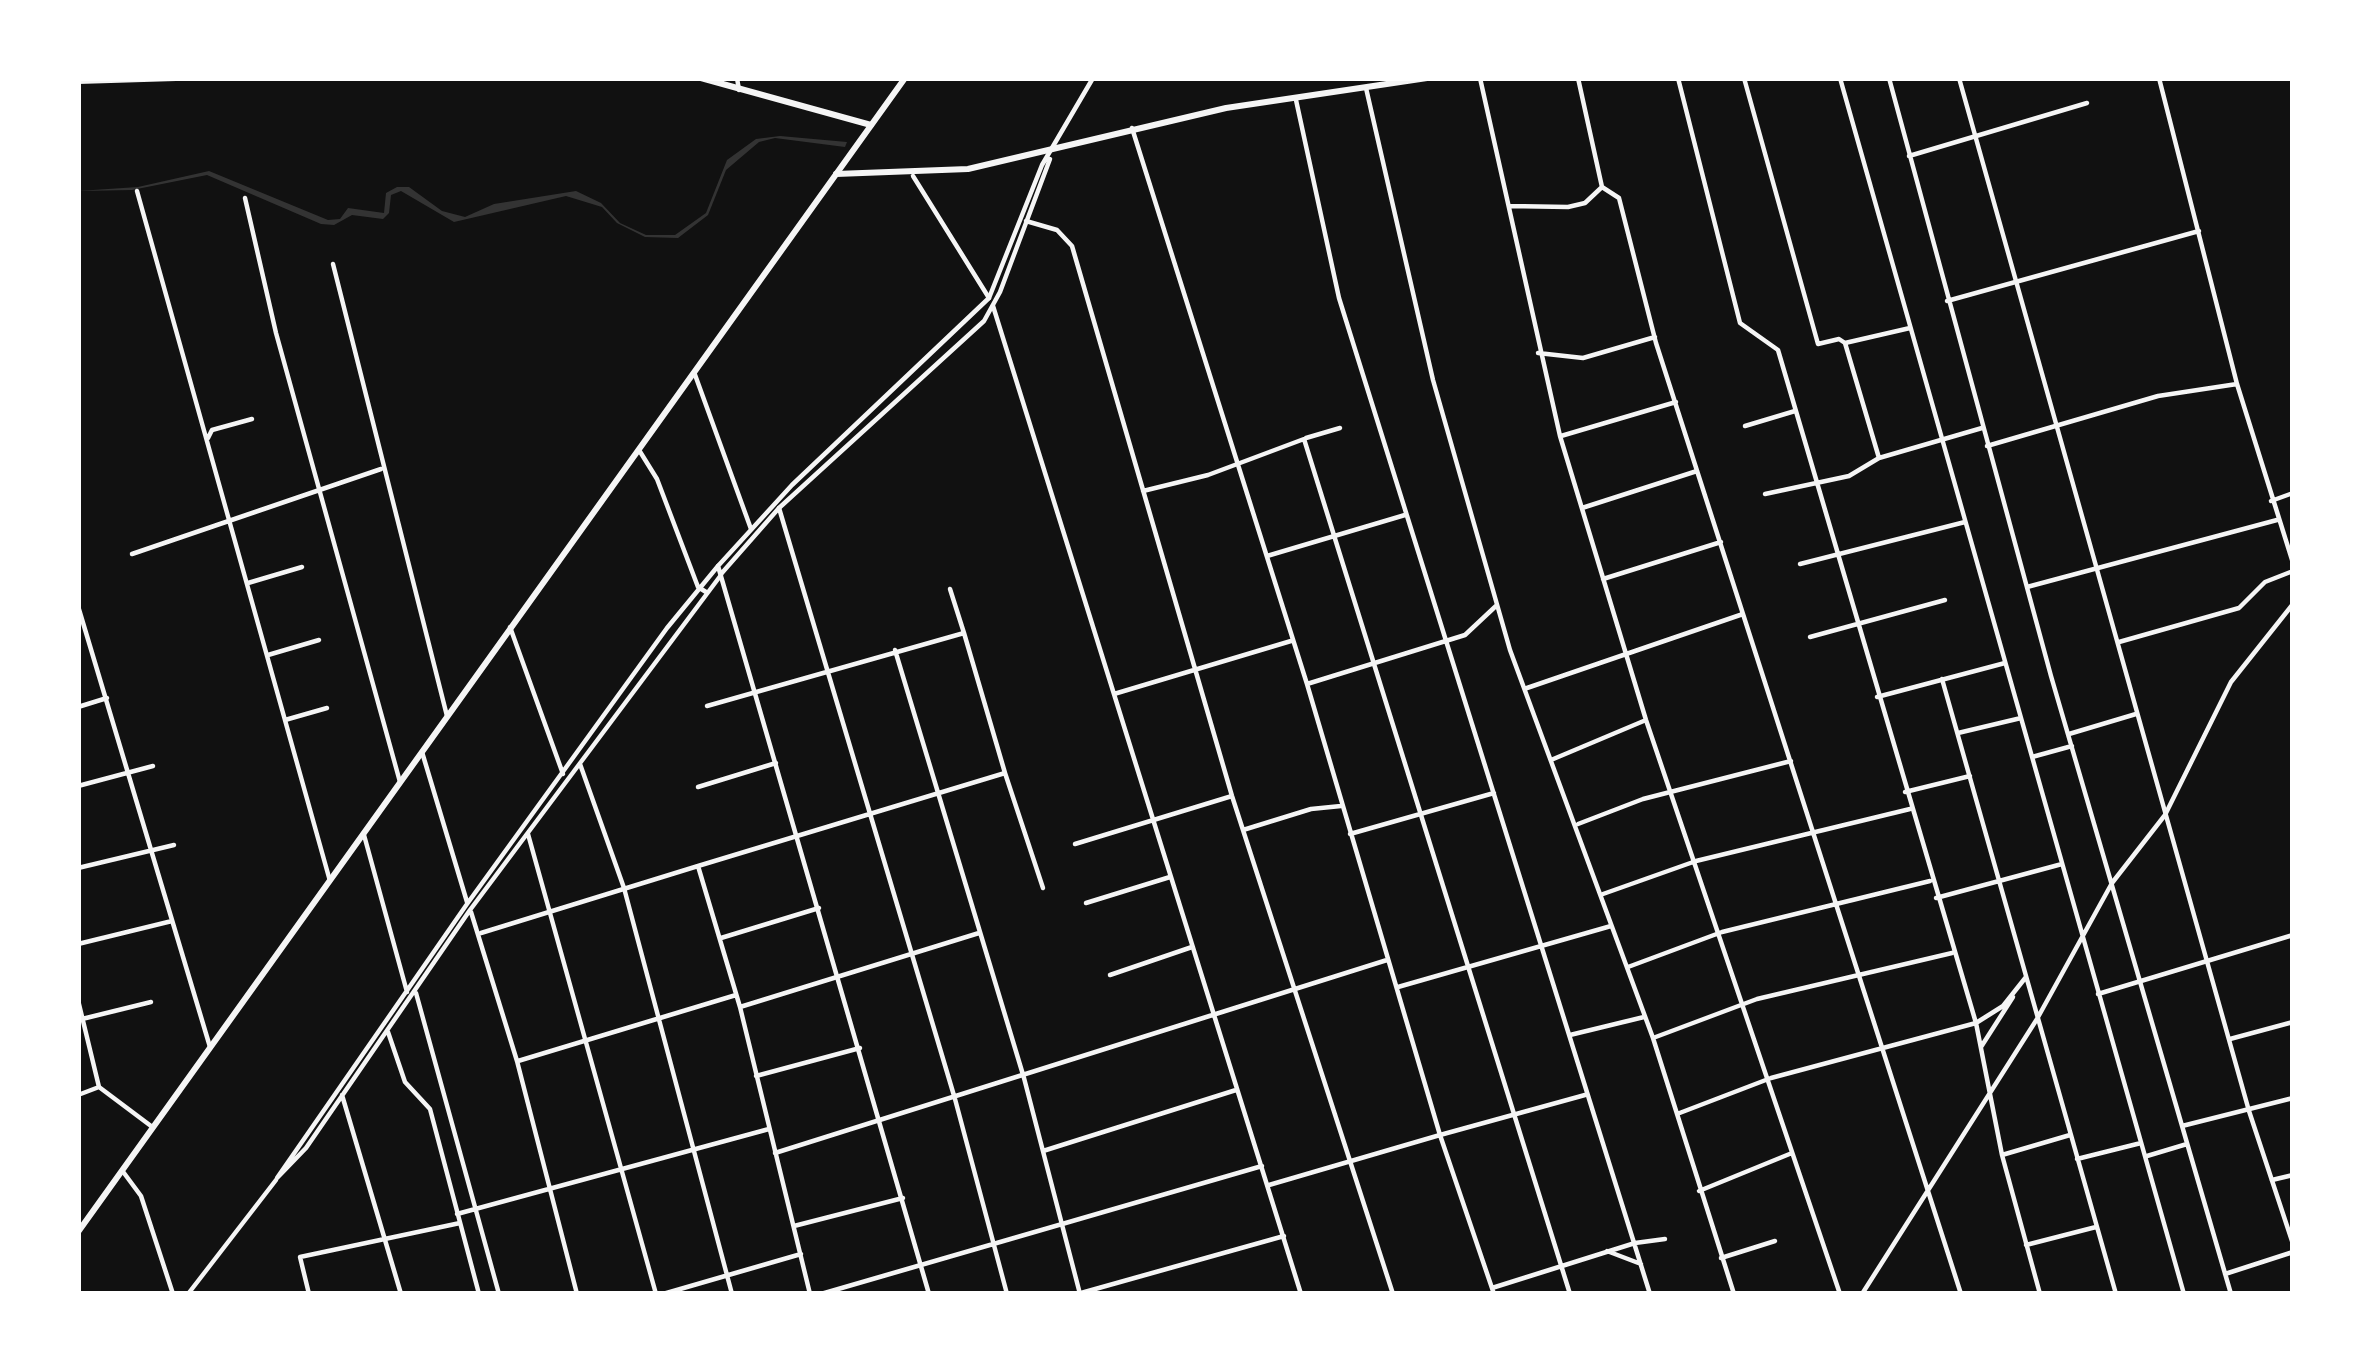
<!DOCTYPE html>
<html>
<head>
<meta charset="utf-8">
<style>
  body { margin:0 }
  #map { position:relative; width:2371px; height:1372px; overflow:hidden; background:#111; font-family:"Varela Round",sans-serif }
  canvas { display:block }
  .frame { position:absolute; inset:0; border:81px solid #fff; pointer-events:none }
</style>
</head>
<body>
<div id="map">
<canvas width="2371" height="1372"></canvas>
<div class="frame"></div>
</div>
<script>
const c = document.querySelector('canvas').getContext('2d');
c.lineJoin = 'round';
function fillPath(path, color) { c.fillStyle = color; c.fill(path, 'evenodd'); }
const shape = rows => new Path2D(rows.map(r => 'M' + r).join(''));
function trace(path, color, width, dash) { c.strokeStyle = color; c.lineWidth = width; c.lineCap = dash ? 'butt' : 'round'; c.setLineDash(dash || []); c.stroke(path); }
fillPath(shape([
  [780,136,847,142,845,147,775,138,759,142,726,170,708,215,678,238,645,237,617,223,602,207,566,196,454,222,401,191,391,195,389,213,383,219,352,215,334,225,321,224,207,175,132,190,78,191,138,187,209,171,328,220,340,219,348,208,384,213,386,193,397,187,409,187,442,211,465,217,494,204,576,191,601,203,620,223,646,235,675,235,706,213,727,160,756,139]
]), '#333');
trace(shape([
  [737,78,739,90],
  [1480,78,1560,436,1646,720,1840,1294],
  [1678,78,1740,323,1778,350,1976,1023,2002,1155,2040,1294],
  [1744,78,1818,344,1839,339,1845,343,1879,458,1982,428],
  [1840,78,2184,1294],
  [1889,78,2051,676,2231,1294],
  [2159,78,2237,384,2293,563],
  [1366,88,1433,380,1510,650,1653,1038,1734,1294],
  [1296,100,1339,298,1650,1294],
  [1132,128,1307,684,1440,1135,1269,1185],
  [1909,156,2087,103],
  [913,176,989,298],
  [1602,187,1619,198,1656,343,1743,614],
  [137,191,330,881],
  [245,198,276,333,400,782],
  [1509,206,1568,207,1585,203,1602,187,1578,78],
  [1026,221,1057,230,1072,246,1232,796,1393,1294],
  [333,264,447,716],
  [1947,301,2199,231],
  [993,306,1301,1294],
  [1845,343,1910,328],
  [1538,353,1583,358,1655,337],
  [694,372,751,529],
  [1745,426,1795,411],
  [1561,436,1676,402],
  [208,438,212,430,252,419],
  [1306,438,1340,428],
  [1987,446,2158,396,2237,384],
  [639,450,657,479,698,587,706,592],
  [1143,491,1208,475,1304,439,1570,1294],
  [1765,494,1849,476,1879,458],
  [2271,501,2293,493],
  [779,508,955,1099,1007,1294],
  [1582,508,1697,471],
  [132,554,381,469],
  [1267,556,1405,515],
  [1800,564,1965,522],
  [718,566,667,628,467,904,277,1178,306,1148,470,910,721,575],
  [1603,579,1721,542],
  [248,583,302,567],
  [2027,587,2277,520],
  [950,589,964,633],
  [78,606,210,1047],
  [510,627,563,774],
  [1810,637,1945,600],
  [2119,642,2239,608,2265,582,2293,571],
  [895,650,1024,1078,1080,1294],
  [268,655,319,640],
  [1942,679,2116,1294],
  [1307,684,1465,635,1497,605],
  [1527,688,1743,614,1961,1294],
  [1114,694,1291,641],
  [1877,697,2005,663],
  [78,707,107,698],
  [285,720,327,708],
  [1958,733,2021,718],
  [2069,734,2136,714],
  [422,752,467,902],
  [2032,757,2072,746],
  [1551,760,1646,720],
  [580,764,624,888,732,1294],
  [1005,773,1043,888],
  [78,786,153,766],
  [698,787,776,763],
  [1905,792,1970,776],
  [1578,824,1643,799,1791,761],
  [1243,830,1311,809,1341,806],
  [528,834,656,1294],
  [1350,834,1494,793],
  [364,835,407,992],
  [1075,844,1232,796],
  [698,866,1005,773,964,633,707,706],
  [78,868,174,845],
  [1603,894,1696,861,1910,809],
  [1936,898,2062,864],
  [1086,903,1170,877],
  [471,912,517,1061,577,1294],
  [481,933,698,866,740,1007,810,1294],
  [721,938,819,908],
  [78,944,172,921],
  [1628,967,1722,932,1930,881],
  [1110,975,1192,947],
  [1398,987,1611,926],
  [416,993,499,1294],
  [2098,994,2293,935],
  [78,1000,99,1087,151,1126],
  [740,1007,979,933],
  [78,1020,151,1002],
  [388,1032,405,1082,430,1109,479,1294],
  [1570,1035,1644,1017],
  [1653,1038,1757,999,1952,953],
  [2230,1039,2293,1022],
  [1981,1047,2013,997],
  [518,1061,736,995],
  [756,1076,860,1048],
  [78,1095,99,1087],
  [342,1095,401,1294],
  [1677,1114,1771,1078,1976,1023,2003,1006,2026,977],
  [2182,1126,2293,1098],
  [1043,1151,1236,1090],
  [775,1153,1387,960],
  [2002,1155,2070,1135],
  [2147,1156,2187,1144],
  [2077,1159,2141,1143],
  [124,1173,141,1196,173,1294],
  [2272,1180,2293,1175],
  [1699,1191,1792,1153],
  [457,1214,769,1129],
  [794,1226,903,1198],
  [2026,1245,2096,1227],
  [1607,1251,1641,1264],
  [1721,1258,1775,1241],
  [2225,1274,2293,1252],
  [1492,1288,1635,1243,1665,1239],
  [1081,1293,1284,1236],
  [188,1294,276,1180],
  [309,1294,300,1257,460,1223],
  [663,1294,801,1254],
  [821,1294,1262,1166],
  [1494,1294,1440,1135,1585,1095],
  [1862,1294,2037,1019,2112,883,2165,815,2231,682,2293,604]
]), '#f5f5f5', 4.5);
trace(shape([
  [1959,78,2249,1111,2293,1244],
  [721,574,779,508,984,321,1000,292,1050,159],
  [929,1294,718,566,792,485,989,298,1042,165,1093,78]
]), '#f5f5f5', 4.5);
trace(shape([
  [701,78,871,125],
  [78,81,176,78],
  [836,174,968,169,1226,108,1427,78]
]), '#f5f5f5', 6);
trace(shape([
  [78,1232,905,78]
]), '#f5f5f5', 6);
</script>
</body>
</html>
